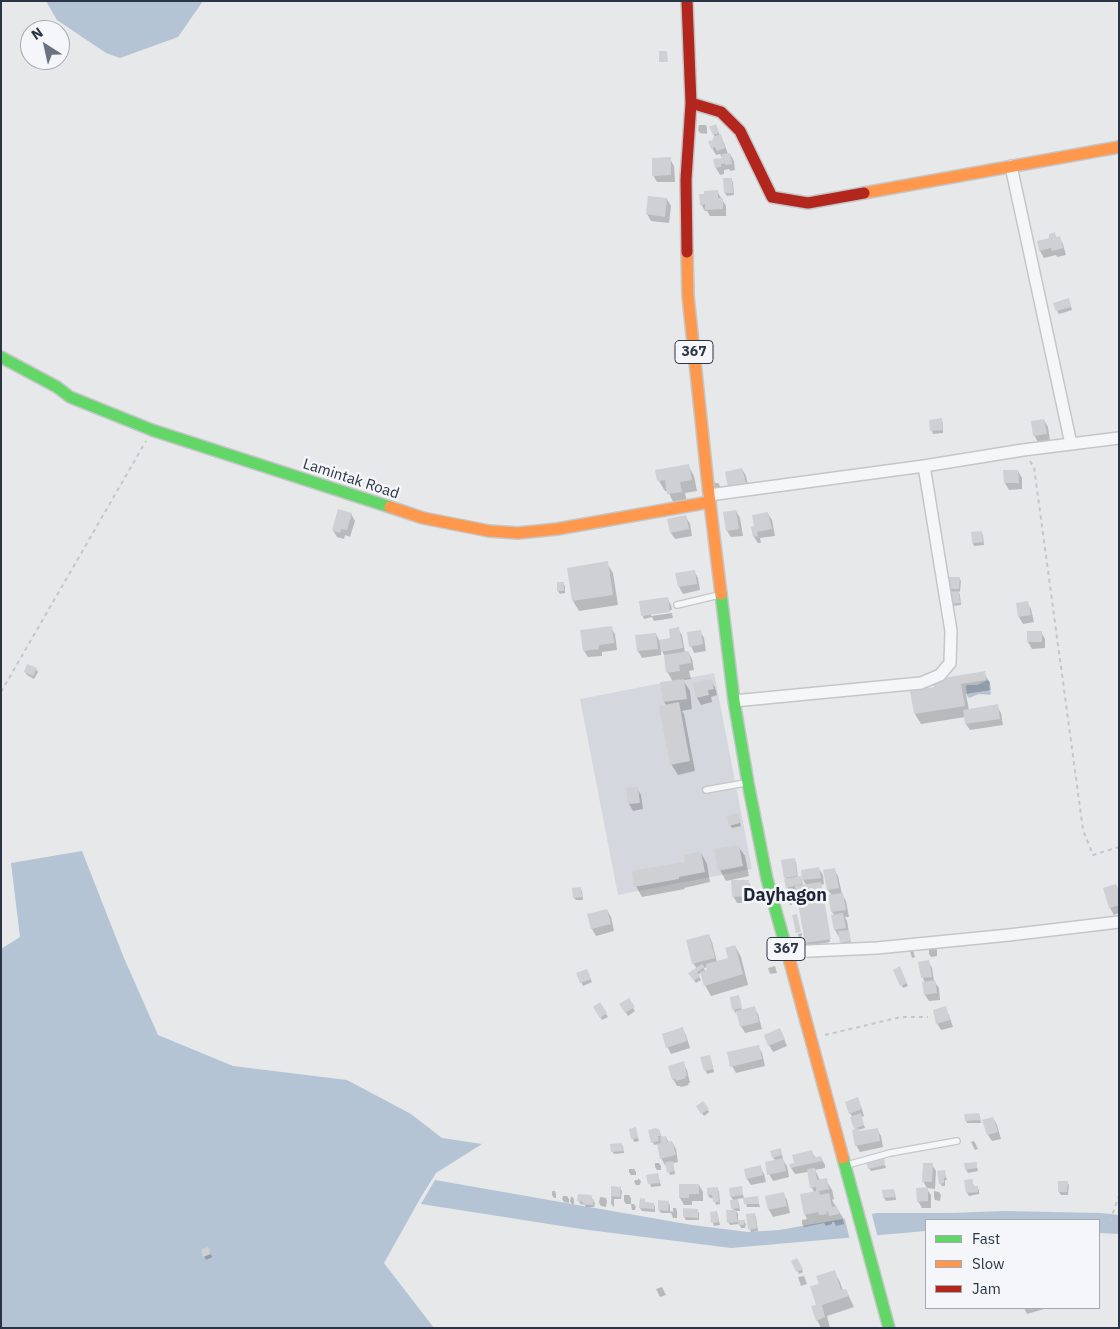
<!DOCTYPE html>
<html>
<head>
<meta charset="utf-8">
<style>
  body { margin:0 }
  #map { position:relative; width:1120px; height:1329px; overflow:hidden; background:#e6e8ea; font-family:"IBM Plex Sans",sans-serif }
  canvas { display:block }
  .frame { position:absolute; inset:0; border:2px solid #2b3445; pointer-events:none }
  .legend { position:absolute; left:925px; top:1219px; width:175px; height:90px; box-sizing:border-box; background:#f4f6f9; border:1px solid #a4a8b1; margin:0; padding:6px 9px; list-style:none; font-size:15px; color:#2b3445 }
  .legend li { display:flex; align-items:center; gap:10px; height:25px }
  .legend b { width:25px; border:1px solid #a4a8b1 }
  .north { position:absolute; left:20px; top:20px; width:50px; height:50px; box-sizing:border-box; background:#f4f6f9; border:1px solid #a4a8b1; border-radius:50%; rotate:325deg; font-size:14px; font-weight:700; line-height:20px; text-align:center; color:#2b3445 }
  .north::after { content:''; display:block; margin:auto; width:18px; height:22px; background:#6c737f; clip-path:polygon(50% 0,100% 100%,50% 72%,0 100%) }
</style>
</head>
<body>
<div id="map">
<canvas width="1120" height="1329"></canvas>
<div class="frame"></div>
<ul class="legend">
<li><b style="height:6px;background:#63d668"></b>Fast</li>
<li><b style="height:6px;background:#ff974d"></b>Slow</li>
<li><b style="height:6px;background:#b3261e"></b>Jam</li>
</ul>
<div class="north">N</div>
</div>
<script>
const c = document.querySelector('canvas').getContext('2d');
c.lineJoin = 'round';
function fillPath(path, color) { c.fillStyle = color; c.fill(path, 'evenodd'); }
const shape = rows => new Path2D(rows.map(r => 'M' + r).join(''));
function trace(path, color, width, dash) { c.strokeStyle = color; c.lineWidth = width; c.lineCap = dash ? 'butt' : 'round'; c.setLineDash(dash || []); c.stroke(path); }
function drawText(font, color, halo, rows, align = 'center') {
  c.font = font + ' "IBM Plex Sans",sans-serif'; c.lineWidth = 5; c.setLineDash([]); c.textBaseline = 'middle'; c.strokeStyle = halo; c.fillStyle = color; for (const [text, x, y, turn = 0] of rows) {
    c.save(); c.translate(x, y); c.rotate((+turn || 0) * Math.PI / 180); c.textAlign = isNaN(turn) ? turn : align; if (halo) c.strokeText(text, 0, 0); c.fillText(text, 0, 0); c.restore();
  }
}
fillPath(shape([
  [714,673,752,869,618,895,580,699]
]), '#d4d7dd');
fillPath(shape([
  [46,1,203,1,178,37,120,58,106,53,57,20],
  [988,680,990,682,989,687,991,693,990,695,979,694,969,698,967,696,966,686,967,685,977,685],
  [82,851,124,958,158,1035,233,1066,347,1080,411,1114,442,1138,482,1144,436,1173,421,1197,384,1263,434,1328,1,1328,1,949,20,937,11,863],
  [435,1180,692,1225,748,1232,779,1230,877,1213,951,1213,1004,1211,1101,1213,1119,1215,1119,1234,1099,1233,1099,1220,926,1220,926,1231,731,1248,581,1229,421,1204]
]), '#b4c4d5');
fillPath(shape([
  [871,1211,878,1238,850,1240,844,1216]
]), '#e6e8ea');
fillPath(shape([
  [699,125,706,125,707,128,707,134,700,133,698,130],
  [711,127,717,128,720,136,724,143,728,154,730,154,734,161,735,170,730,171,729,169,724,170,724,174,720,175,716,168,723,159,720,154,716,155,712,148,715,138],
  [670,159,674,166,675,182,657,182,653,175],
  [731,179,733,182,734,195,727,196,725,193],
  [717,191,726,206,726,216,710,216,707,211,705,211,701,204],
  [667,199,671,206,669,223,651,221,647,214],
  [1054,234,1057,238,1059,237,1063,244,1066,255,1057,257,1056,255,1044,258,1040,251,1038,241,1051,239],
  [1070,303,1072,310,1059,314,1057,311],
  [941,420,943,423,943,433,933,434,932,431,931,421],
  [1044,420,1048,427,1050,441,1038,442,1034,435],
  [688,465,694,476,697,491,685,493,687,502,674,504,668,491,665,491,659,481],
  [742,469,746,476,749,490,730,487],
  [1018,471,1022,478,1022,489,1009,490,1005,483],
  [714,483,718,483,720,486,720,492,716,493],
  [736,511,740,518,743,536,731,537,727,531],
  [351,514,355,521,350,537,345,535,344,539,337,537,333,530],
  [768,514,772,520,775,536,760,538,761,543,758,543,754,537,753,528],
  [686,517,690,524,692,536,675,539,671,533],
  [981,532,983,535,984,545,974,546,973,543],
  [607,563,613,573,618,605,579,611,573,601],
  [694,571,698,578,700,590,683,594,679,587],
  [959,578,961,581,960,592,958,591,960,595,961,605,951,606,948,588],
  [563,583,565,586,565,593,560,594,558,591],
  [667,598,671,605,672,610,651,613,651,616,672,613,673,618,654,621,652,617,644,619,643,616],
  [1027,602,1031,609,1034,622,1023,624,1019,617,1017,604],
  [611,628,615,634,617,650,602,652,602,656,588,657,584,651],
  [678,629,682,635,685,653,689,653,692,659,694,670,689,671,691,679,683,680,690,691,692,709,682,711,684,714,695,771,678,775,671,764,667,706,664,702,673,682,668,673,665,657,661,649,661,655,642,658,638,651,656,634,660,642,672,639],
  [700,631,704,638,706,651,694,653,691,646],
  [1041,632,1045,639,1045,648,1032,649,1028,642],
  [36,669,38,672,34,679,27,675,25,672],
  [984,673,990,683,991,690,966,694,969,710,997,706,1001,713,1003,725,970,730,966,724,965,717,921,724,915,714,912,692,935,689],
  [711,681,715,687,717,695,711,697,712,702,701,705,697,698,694,684],
  [637,788,641,795,643,809,633,811,629,804,627,789],
  [739,818,741,826,732,828,730,825],
  [738,846,745,856,749,876,726,881,720,870],
  [701,853,707,864,710,882,684,888,685,889,642,897,636,886,686,863],
  [794,860,796,862,798,878,800,877,802,880,803,886,807,886,803,880,802,871,819,869,823,875,824,884,821,885,830,942,808,946,806,943,797,889,790,890,792,905,790,905,788,902,786,891,789,890,787,887,783,861],
  [834,869,838,876,842,894,846,901,849,917,845,917,847,921,851,944,843,945,840,936,839,937,835,930,833,916,834,915,832,912,830,896,832,896,828,890],
  [748,881,752,888,752,903,737,903,733,896],
  [580,889,582,891,583,900,576,900,574,898],
  [1105,889,1119,891,1119,913,1114,915,1110,908],
  [607,910,611,917,614,931,596,936,592,929],
  [802,933,802,935,801,936,804,946,801,947,798,934],
  [709,935,712,942,717,962,729,958,735,946,741,957,748,985,711,996,705,985,701,973,698,975,701,980,696,983,691,976,697,969,693,963],
  [708,967,709,970,705,971,704,968],
  [935,947,937,950,937,956,931,957,929,954,929,948],
  [910,951,913,951,915,957,912,958],
  [928,961,932,968,934,981,939,988,940,1000,929,1001,925,995,925,983,923,978,920,963],
  [775,966,777,973,770,974,768,968],
  [894,971,901,971,908,986,903,988],
  [588,973,592,982,583,986,578,974],
  [731,998,740,999,742,1011,754,1008,758,1014,762,1029,745,1033,741,1026,737,1012,735,1013,734,1010],
  [628,1000,635,1011,628,1016,621,1004],
  [600,1004,608,1017,602,1020,594,1008],
  [945,1008,949,1015,953,1027,941,1030,937,1023],
  [682,1028,686,1035,690,1048,671,1054,668,1048,663,1034],
  [783,1036,787,1046,773,1052,769,1045],
  [758,1046,762,1053,765,1066,736,1073,732,1066],
  [702,1058,711,1059,714,1072,707,1074],
  [683,1063,687,1070,690,1083,688,1083,689,1085,681,1087,680,1086,677,1086,673,1079],
  [703,1102,709,1112,704,1116,697,1106],
  [861,1106,864,1116,861,1117,865,1128,858,1130,859,1132,877,1129,881,1136,883,1147,860,1152,856,1145,856,1130,853,1118,850,1113],
  [979,1114,980,1117,981,1123,967,1123,966,1120],
  [993,1118,997,1125,1001,1139,992,1141,988,1135],
  [635,1128,639,1141,634,1142,630,1130],
  [659,1130,662,1138,666,1137,669,1143,672,1142,676,1149,678,1162,673,1163,675,1174,670,1175,667,1165,665,1165,661,1158,659,1144,654,1145,653,1142],
  [974,1141,978,1149,975,1150,971,1142],
  [621,1144,623,1147,624,1153,614,1154,612,1151],
  [780,1150,783,1158,782,1159,787,1166,789,1177,773,1181,769,1174,776,1161,773,1158],
  [812,1152,816,1159,821,1158,825,1165,825,1168,815,1170,820,1180,826,1180,832,1190,834,1199,832,1200,843,1218,844,1224,836,1226,834,1222,832,1222,832,1224,826,1226,824,1223,804,1227,802,1224,802,1220,807,1219,805,1215,801,1195,814,1192,812,1188,808,1172,795,1174,791,1168],
  [883,1159,886,1168,871,1171,869,1168],
  [655,1163,659,1163,661,1166,661,1170,657,1170,655,1167],
  [976,1163,978,1171,968,1173,966,1170],
  [932,1165,936,1171,935,1189,927,1188,923,1181],
  [760,1167,764,1174,766,1182,751,1185,747,1179],
  [629,1169,634,1169,636,1172,636,1175,631,1175,629,1172],
  [944,1171,947,1180,945,1180,945,1186,942,1186,940,1183],
  [658,1174,661,1186,651,1187,648,1176],
  [638,1178,641,1181,640,1185,636,1185,634,1182,635,1180,638,1180],
  [972,1180,974,1187,977,1187,979,1190,979,1194,969,1196,967,1193],
  [1067,1182,1069,1185,1068,1195,1061,1195,1059,1192],
  [699,1185,703,1192,703,1201,692,1201,692,1205,684,1205,680,1198],
  [612,1188,620,1188,622,1191,621,1199,614,1199,614,1207,611,1204],
  [741,1188,744,1198,737,1199,739,1204,740,1211,736,1211,738,1214,738,1221,744,1221,746,1224,745,1228,741,1228,739,1224,730,1225,728,1222,734,1211,733,1208,734,1201,731,1197],
  [717,1189,719,1191,720,1204,716,1205,714,1198,710,1198,708,1195],
  [927,1189,931,1195,931,1208,922,1208,918,1201],
  [893,1190,895,1193,896,1200,886,1201,884,1198,883,1191],
  [552,1191,555,1191,556,1194,556,1198,554,1198,552,1195],
  [934,1191,939,1192,941,1195,940,1201,935,1200,934,1197],
  [783,1193,787,1200,790,1213,773,1217,769,1210,766,1197],
  [624,1195,629,1195,631,1198,631,1204,634,1204,636,1207,635,1210,632,1210,631,1204,626,1204,624,1201],
  [563,1196,567,1196,569,1199,569,1203,564,1202,562,1199],
  [571,1197,573,1197,574,1200,574,1204,572,1204,570,1201],
  [591,1197,595,1203,594,1207,586,1207,585,1205,580,1204,579,1201],
  [600,1197,606,1198,607,1201,606,1207,601,1206,599,1203],
  [757,1197,760,1207,747,1207,745,1199],
  [644,1200,646,1203,654,1204,655,1207,655,1212,642,1211,640,1208],
  [668,1202,670,1205,670,1211,673,1212,673,1208,676,1208,677,1211,677,1218,673,1218,671,1213,661,1213,659,1210],
  [697,1210,699,1213,699,1220,686,1220,684,1217],
  [711,1213,717,1213,718,1216,720,1225,714,1226,713,1223],
  [754,1214,756,1217,758,1231,751,1232,750,1229],
  [202,1251,210,1251,212,1257,206,1260],
  [797,1260,803,1272,799,1274,793,1261],
  [834,1271,840,1282,843,1291,846,1290,854,1307,827,1316,830,1328,821,1328,817,1320,821,1284],
  [804,1276,807,1284,801,1286,798,1277],
  [662,1287,666,1295,660,1297,656,1289],
  [1024,1308,1043,1308,1044,1309,1027,1314]
]), '#0003');
fillPath(shape([
  [659,51,667,51,668,62,659,62],
  [716,124,719,133,713,135,709,127],
  [721,134,725,148,717,151,715,147,711,149,708,141,713,140,713,137],
  [730,153,732,164,725,165,725,163,721,164,721,167,715,168,713,159,722,158,722,154],
  [671,157,671,175,652,176,652,158],
  [723,178,732,178,733,193,724,193],
  [718,190,718,198,723,198,723,209,705,210,705,204,700,205,699,194,704,194,704,191],
  [648,196,667,198,665,217,646,214],
  [1055,232,1056,237,1060,236,1063,248,1052,251,1051,248,1039,251,1037,241,1049,238,1049,234],
  [1069,298,1071,307,1056,311,1053,303],
  [942,418,943,430,930,431,929,420],
  [1044,419,1047,434,1033,436,1031,421],
  [689,464,692,480,680,482,682,492,667,494,665,480,657,481,655,470],
  [742,468,746,483,728,487,725,472],
  [1003,470,1018,470,1019,483,1004,483],
  [338,509,352,513,347,530,341,529,340,533,332,530],
  [736,510,739,529,726,531,723,512],
  [768,512,772,529,757,532,758,536,753,537,751,527,754,526,752,515],
  [686,515,689,529,670,533,667,519],
  [982,531,983,542,972,543,971,532],
  [608,561,613,595,572,601,567,568],
  [695,570,697,584,678,587,675,573],
  [947,577,960,577,959,589,947,589],
  [557,582,564,582,564,591,557,591],
  [959,591,960,603,948,604,947,592],
  [668,597,670,612,641,616,639,601],
  [1028,601,1031,615,1018,617,1016,603],
  [612,626,614,643,599,645,599,649,583,651,580,630],
  [679,627,683,648,661,652,659,640,670,638,669,629],
  [701,630,703,644,689,647,687,632],
  [1027,631,1042,631,1042,642,1027,642],
  [656,633,658,649,637,651,635,635],
  [689,651,691,663,679,665,680,671,666,673,664,655],
  [27,664,37,668,33,676,24,672],
  [985,671,986,680,961,684,965,706,914,714,910,691,934,687,932,680],
  [684,679,687,699,663,702,660,682],
  [712,679,714,689,708,690,709,695,696,698,693,683],
  [679,702,690,761,670,765,659,706],
  [998,704,1000,719,965,724,963,710],
  [638,787,640,803,628,804,626,788],
  [738,813,740,823,729,826,727,816],
  [739,845,743,866,718,871,714,849],
  [701,852,705,872,679,877,679,879,634,887,632,871,685,862,684,855],
  [795,858,797,876,784,878,781,860],
  [819,867,821,878,802,880,801,870],
  [835,868,839,888,827,890,823,870],
  [801,876,802,884,786,888,784,879],
  [731,880,749,880,749,896,732,897],
  [821,882,831,939,805,943,795,886],
  [1116,884,1119,890,1119,905,1109,908,1103,888],
  [581,887,582,897,573,898,572,888],
  [790,889,792,901,787,902,785,890],
  [843,893,846,910,831,912,828,895],
  [607,909,611,924,591,929,587,914],
  [843,913,846,928,834,930,831,915],
  [797,914,801,932,796,933,792,915],
  [849,930,851,941,840,943,838,931],
  [709,934,715,958,692,964,686,940],
  [735,945,743,974,704,986,700,972,707,970,706,964,728,958,725,948],
  [929,960,932,977,921,978,918,962],
  [702,964,705,967,697,972,700,976,694,981,688,973],
  [900,966,907,983,900,986,893,970],
  [587,969,591,979,580,983,576,973],
  [935,980,937,993,924,995,922,982],
  [739,995,742,1008,732,1010,730,997],
  [629,998,635,1007,625,1013,619,1004],
  [600,1002,607,1013,600,1018,593,1007],
  [755,1006,759,1022,740,1027,736,1011],
  [946,1006,950,1020,936,1024,933,1010],
  [683,1027,687,1041,666,1048,662,1034],
  [780,1028,785,1039,768,1046,764,1035],
  [759,1045,762,1059,730,1067,727,1052],
  [710,1055,713,1069,704,1071,700,1057],
  [684,1061,687,1076,685,1076,686,1078,676,1081,675,1079,672,1080,668,1066],
  [858,1097,862,1109,849,1114,845,1102],
  [703,1101,709,1109,701,1114,696,1106],
  [861,1113,864,1125,854,1129,850,1117],
  [979,1113,980,1120,965,1121,964,1114],
  [993,1117,998,1132,987,1135,982,1120],
  [636,1127,638,1138,631,1139,629,1129],
  [656,1128,657,1129,659,1129,661,1136,658,1136,659,1141,651,1143,648,1130],
  [858,1128,859,1131,878,1128,880,1141,855,1146,852,1130],
  [666,1136,667,1142,672,1141,676,1155,660,1159,657,1144,661,1143,660,1137],
  [622,1143,623,1151,611,1152,610,1144],
  [781,1148,782,1155,772,1158,770,1151],
  [812,1150,814,1158,821,1156,822,1161,790,1168,789,1164,794,1163,792,1155],
  [884,1157,885,1165,868,1169,866,1161],
  [783,1158,786,1171,767,1175,765,1162],
  [673,1161,674,1171,667,1173,665,1162],
  [977,1162,977,1168,965,1170,964,1163],
  [923,1163,933,1163,932,1182,922,1182],
  [761,1165,763,1175,746,1179,744,1169],
  [815,1168,817,1180,827,1178,829,1189,819,1191,820,1195,829,1193,832,1207,837,1206,839,1214,829,1216,828,1211,826,1212,827,1214,819,1215,818,1212,804,1215,800,1194,816,1191,816,1187,810,1188,807,1169],
  [945,1170,946,1177,944,1178,944,1183,939,1184,937,1171],
  [658,1173,660,1183,648,1184,646,1175],
  [973,1179,973,1186,978,1186,978,1192,966,1193,964,1180],
  [1058,1181,1068,1181,1067,1192,1058,1192],
  [679,1184,699,1184,699,1194,689,1194,689,1198,679,1198],
  [611,1186,621,1187,620,1197,611,1196],
  [742,1186,743,1195,730,1197,729,1188],
  [718,1187,719,1202,713,1202,712,1195,707,1195,707,1188],
  [928,1187,928,1201,917,1202,916,1188],
  [894,1189,895,1197,883,1198,882,1190],
  [784,1192,787,1206,768,1210,765,1196],
  [578,1194,592,1195,591,1199,594,1199,593,1205,583,1204,583,1202,577,1201],
  [758,1196,759,1204,744,1204,743,1198],
  [640,1198,645,1199,645,1202,654,1203,654,1209,639,1208],
  [738,1199,739,1208,731,1209,730,1200],
  [658,1200,669,1201,668,1211,658,1210],
  [683,1208,698,1209,698,1218,683,1217],
  [726,1210,736,1210,737,1220,745,1220,744,1225,738,1225,738,1222,727,1223],
  [717,1211,719,1222,711,1223,710,1212],
  [755,1213,757,1228,748,1230,746,1214],
  [208,1247,211,1254,203,1257,201,1250],
  [797,1258,803,1269,796,1272,791,1261],
  [835,1270,841,1290,846,1289,849,1296,822,1305,825,1317,816,1321,811,1306,816,1305,810,1286,819,1284,816,1276]
]), '#ced0d3');
const lane = shape([
  [677,605,719,595],
  [706,790,745,783],
  [847,1165,890,1153,957,1141]
]);
const street = shape([
  [1011,166,1071,444],
  [709,495,924,466,1023,450,1119,438],
  [734,701,921,683,940,675,950,663,951,631,924,466],
  [787,952,877,948,1009,935,1119,922]
]);
const fast = shape([
  [1,357,57,387,70,397,152,430,390,507],
  [721,594,734,701,748,783,767,879,790,962],
  [843,1158,889,1328]
]);
const slow = shape([
  [864,193,1119,147],
  [687,252,688,296,709,495,721,594],
  [390,507,423,518,489,531,518,533,557,529,710,502],
  [790,962,843,1158]
]);
const jam = shape([
  [687,1,691,103,686,179,687,252],
  [691,103,721,112,740,131,772,197,808,203,864,193]
]);
trace(lane, '#c4c6c8', 8);
trace(street, '#c4c6c8', 14);
trace(fast, '#c4c6c8', 14);
trace(slow, '#c4c6c8', 14);
trace(jam, '#c4c6c8', 14);
trace(shape([
  [1030,461,1034,467,1083,830,1093,855,1119,847],
  [1,692,146,441],
  [825,1035,901,1017,928,1017],
  [1110,1221,1119,1196]
]), '#c5c6ca', 2, [4, 4]);
trace(lane, '#f5f6f7', 5.5);
trace(street, '#f5f6f7', 11);
trace(fast, '#63d668', 11);
trace(slow, '#ff974d', 11);
trace(jam, '#b3261e', 11);
for (const [x, y, w] of [
  [694,352,38],
  [786,949,38]
]) { const box = new Path2D(); box.roundRect(x - w / 2, y - 11.5, w, 23, 4); c.fillStyle = '#f4f6f9'; c.fill(box); trace(box, '#2b3445', 1); }
drawText('bold 14px', '#2b3445', null, [
  ["367",694,352],
  ["367",786,949]
]);
drawText('15px', '#2b3445', '#f4f6f9', [
  ["Lamintak Road",351,479,18]
]);
drawText('bold 18px', '#1d2536', '#f4f6f9', [
  ["Dayhagon",785,896]
]);
</script>
</body>
</html>
